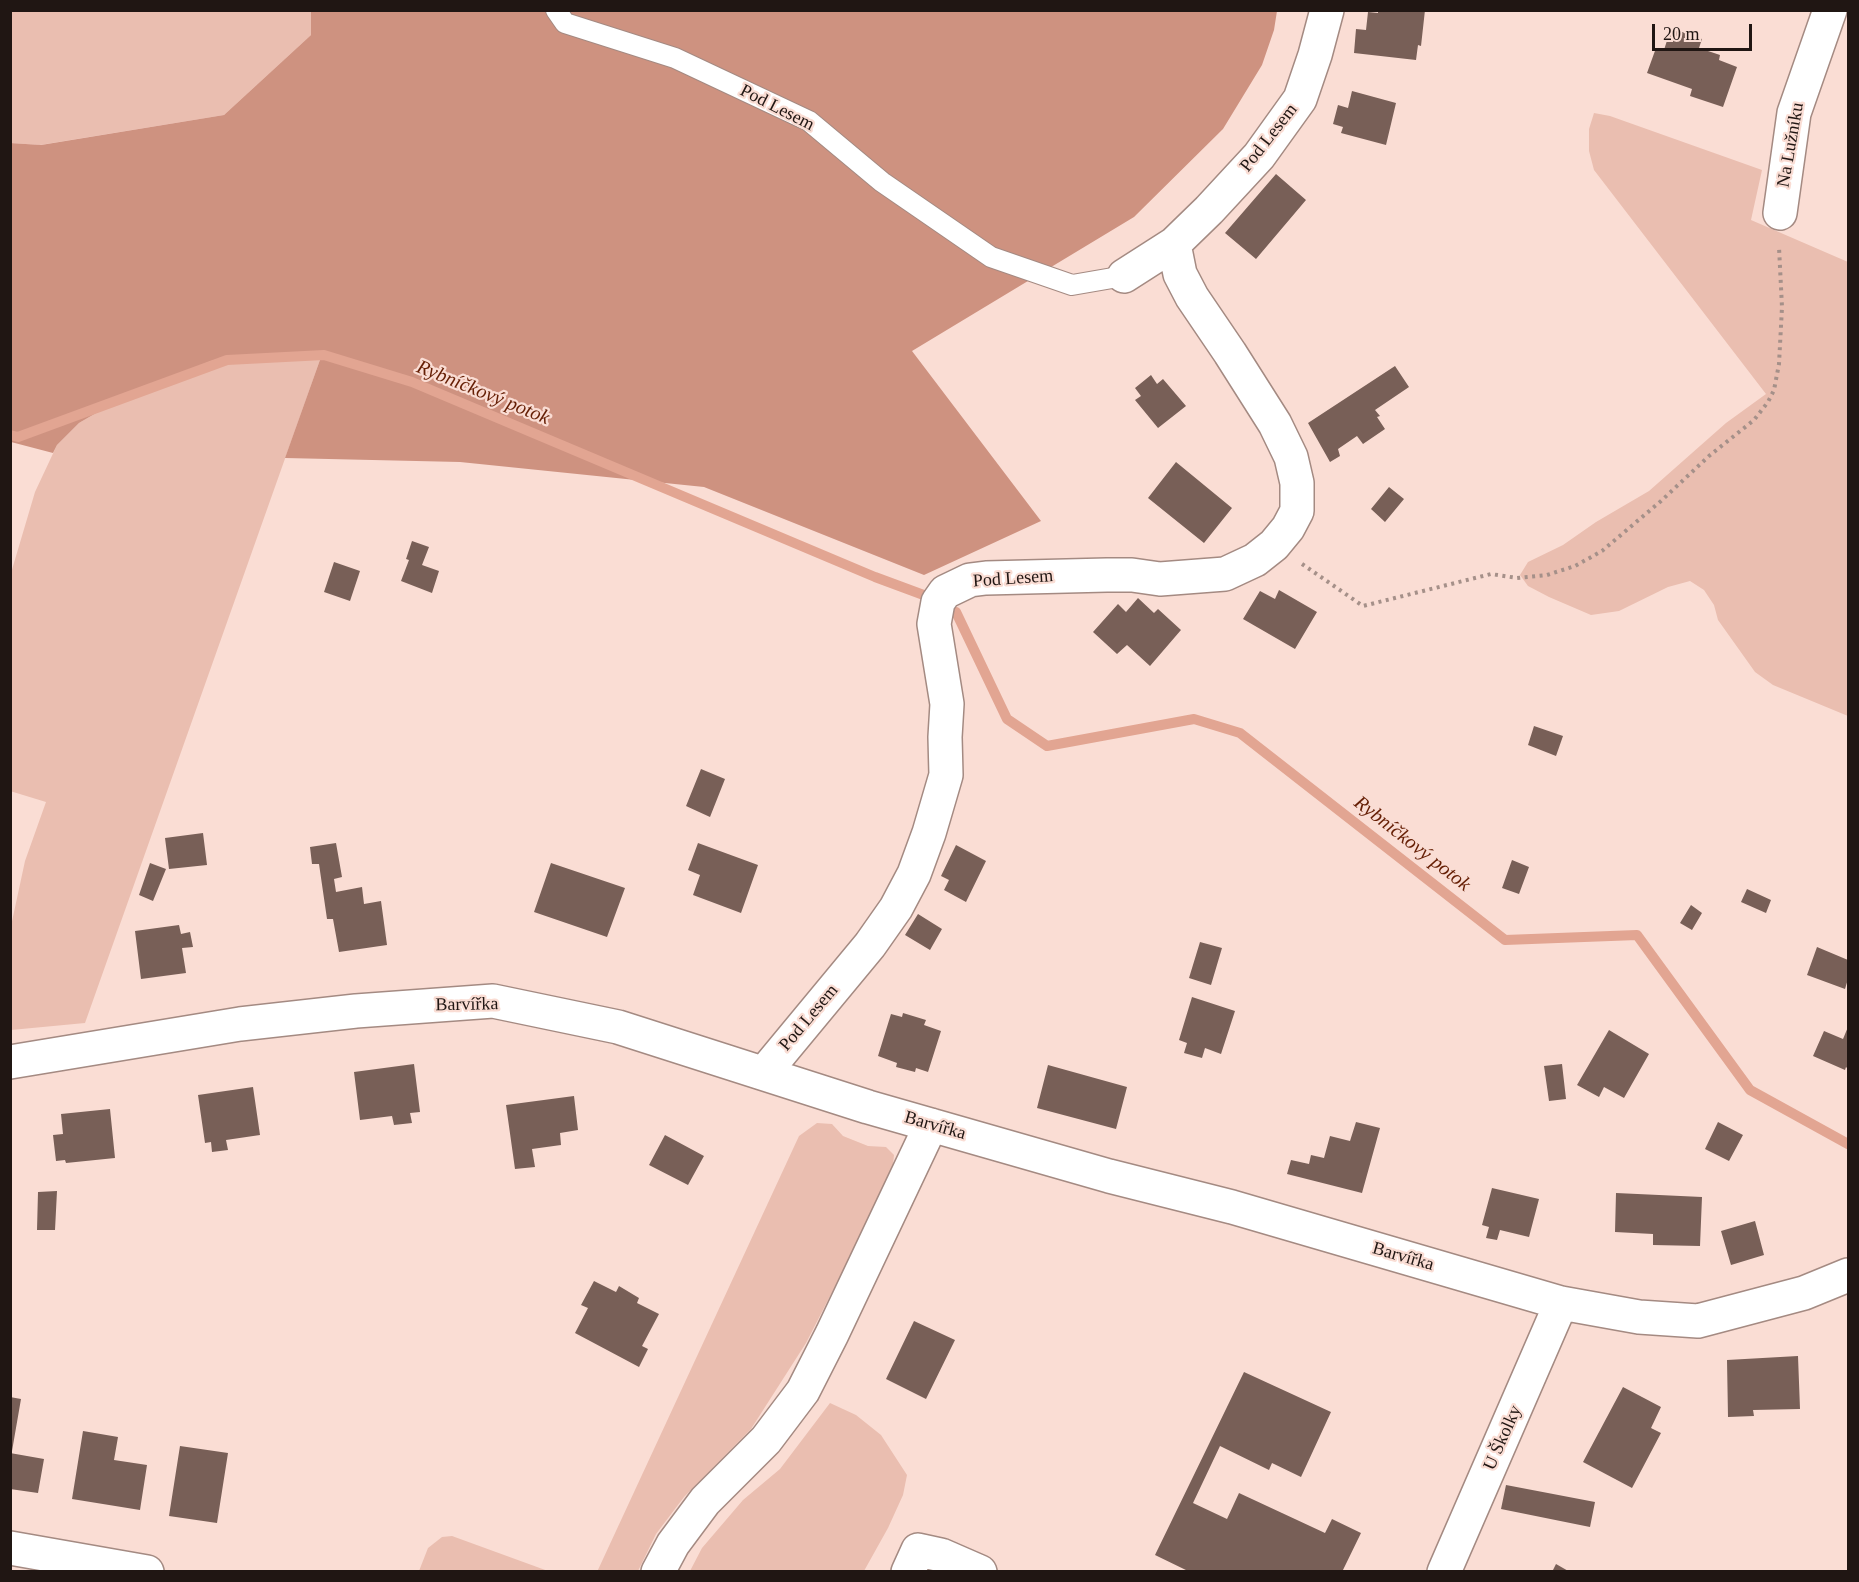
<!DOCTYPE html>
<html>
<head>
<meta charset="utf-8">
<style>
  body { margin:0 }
  #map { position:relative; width:1859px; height:1582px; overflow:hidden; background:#faddd4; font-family:Georgia,serif }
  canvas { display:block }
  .frame { position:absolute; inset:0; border:12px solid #201613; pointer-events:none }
  .scale { position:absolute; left:1652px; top:24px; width:100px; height:27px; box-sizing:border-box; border:3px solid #201613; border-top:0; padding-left:8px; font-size:18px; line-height:21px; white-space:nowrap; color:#201613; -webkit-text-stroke:4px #faddd4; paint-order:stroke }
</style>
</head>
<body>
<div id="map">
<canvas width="1859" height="1582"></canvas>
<div class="frame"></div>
<div class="scale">20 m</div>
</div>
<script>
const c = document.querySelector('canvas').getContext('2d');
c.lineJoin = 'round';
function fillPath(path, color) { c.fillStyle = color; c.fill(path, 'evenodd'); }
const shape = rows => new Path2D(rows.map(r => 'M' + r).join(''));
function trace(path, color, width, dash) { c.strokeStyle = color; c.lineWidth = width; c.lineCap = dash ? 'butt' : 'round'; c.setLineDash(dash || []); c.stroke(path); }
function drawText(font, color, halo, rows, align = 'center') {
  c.font = font + ' Georgia,serif'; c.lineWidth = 4.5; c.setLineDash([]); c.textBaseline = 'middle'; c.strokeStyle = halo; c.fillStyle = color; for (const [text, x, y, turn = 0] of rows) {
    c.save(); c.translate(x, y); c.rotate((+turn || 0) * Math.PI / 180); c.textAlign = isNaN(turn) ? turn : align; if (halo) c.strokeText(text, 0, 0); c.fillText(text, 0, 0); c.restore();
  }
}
fillPath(shape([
  [10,11,311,11,311,35,224,115,40,145,11,143],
  [1594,113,1610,116,1762,170,1751,220,1848,262,1848,716,1773,685,1755,672,1718,620,1714,605,1704,590,1690,581,1668,587,1619,611,1591,615,1549,597,1528,586,1520,575,1528,562,1563,545,1596,522,1649,491,1726,423,1766,394,1594,170,1589,151,1589,129],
  [280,354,321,357,85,1023,11,1030,11,926,25,861,46,802,10,791,11,573,35,492,57,445,79,423,115,402,155,384,211,361],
  [817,1123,832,1124,843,1136,868,1146,886,1147,894,1155,892,1175,806,1343,751,1429,684,1497,656,1534,638,1571,597,1572,799,1136],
  [830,1403,856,1415,881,1435,907,1475,903,1495,888,1528,864,1571,690,1571,702,1548,743,1500,780,1469],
  [452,1536,548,1571,419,1571,428,1548,442,1537]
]), '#eabeb0');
fillPath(shape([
  [311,11,1277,11,1274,30,1262,65,1223,129,1134,217,912,351,1041,521,924,575,704,487,460,462,285,458,321,357,280,354,211,361,155,384,115,402,79,423,57,445,53,453,11,442,10,143,41,145,224,115,311,35]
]), '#ce9280');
trace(shape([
  [10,435,18,437,227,360,324,355,412,382,875,577,929,597],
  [956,612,1007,719,1047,746,1194,719,1240,733,1505,940,1637,935,1750,1090,1848,1144]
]), '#e2a592', 10);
fillPath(shape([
  [1378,10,1425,10,1421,46,1418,45,1416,60,1354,53,1356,29,1366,30,1368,12,1378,13],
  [1671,28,1702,39,1699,48,1720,55,1719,60,1737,67,1723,107,1690,96,1692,89,1647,73,1656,48,1664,50],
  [1352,91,1396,103,1386,145,1341,133,1343,127,1333,124,1338,105,1348,108],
  [1276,174,1306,200,1256,259,1225,233],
  [1395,366,1409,387,1375,410,1380,416,1377,417,1385,429,1363,444,1357,436,1338,449,1340,456,1330,462,1308,423],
  [1151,375,1157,384,1163,379,1186,406,1158,428,1135,400,1141,396,1135,388],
  [1176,462,1232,508,1204,543,1148,498],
  [1389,487,1404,499,1385,522,1371,509],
  [412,541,429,547,422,565,439,571,432,593,401,581,409,560,406,559],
  [334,562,360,571,350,601,324,592],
  [1279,590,1317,612,1295,649,1243,619,1260,591,1275,599],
  [1138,598,1154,613,1158,609,1181,630,1150,666,1127,645,1117,654,1093,632,1118,604,1126,612],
  [1534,726,1563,736,1556,756,1528,745],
  [701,769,725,779,710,817,686,806],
  [203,833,207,865,169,869,165,838],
  [336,843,342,877,334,879,336,892,362,887,364,904,381,901,387,945,339,952,333,919,327,919,319,864,312,864,310,847],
  [698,843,758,865,741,913,693,895,700,875,688,870],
  [956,845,986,861,966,902,944,890,949,880,941,876],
  [1512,860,1529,867,1519,894,1502,888],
  [150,863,166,869,153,901,139,895],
  [551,863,625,888,607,937,534,912],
  [1747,889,1771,900,1766,913,1741,902],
  [1691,905,1702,913,1692,930,1680,923],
  [918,914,942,929,930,950,905,935],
  [179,925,181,934,190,932,193,947,182,948,186,973,141,979,135,931],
  [1200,942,1222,948,1211,985,1189,978],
  [1817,947,1848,960,1848,979,1845,989,1807,975],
  [1192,997,1235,1011,1221,1054,1205,1048,1202,1058,1184,1053,1187,1043,1179,1040],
  [903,1013,926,1020,924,1025,941,1031,928,1072,916,1068,915,1072,896,1067,897,1063,878,1056,891,1014,902,1017],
  [1848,1027,1848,1069,1846,1067,1845,1070,1813,1056,1824,1031,1843,1039],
  [1609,1030,1649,1054,1624,1098,1604,1087,1599,1097,1577,1085],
  [414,1064,420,1112,410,1113,412,1123,394,1125,392,1116,360,1120,354,1072],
  [1562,1064,1566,1099,1549,1101,1544,1066],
  [1048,1065,1127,1087,1116,1129,1037,1108],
  [253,1087,260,1135,226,1140,228,1150,212,1152,211,1142,205,1143,198,1095],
  [574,1096,578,1130,560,1133,561,1145,532,1149,535,1167,515,1169,506,1105],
  [110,1109,115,1158,66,1163,65,1160,56,1161,53,1135,63,1134,61,1114],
  [1356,1122,1380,1128,1362,1193,1287,1174,1291,1160,1309,1164,1311,1155,1324,1158,1330,1136,1350,1141],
  [1718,1122,1743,1135,1729,1161,1705,1149],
  [665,1135,704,1156,688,1185,649,1165],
  [1492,1188,1539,1199,1529,1237,1500,1230,1497,1240,1486,1238,1489,1227,1482,1225],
  [57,1191,55,1230,37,1230,38,1192],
  [1616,1193,1702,1197,1700,1246,1653,1245,1653,1234,1615,1232],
  [1755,1221,1764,1255,1731,1265,1721,1231],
  [594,1281,616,1292,619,1286,639,1298,637,1303,659,1314,642,1346,648,1349,639,1367,575,1333,588,1308,581,1305],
  [914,1321,955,1340,926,1399,886,1379],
  [1798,1356,1800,1409,1753,1410,1754,1416,1728,1417,1727,1360],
  [1244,1372,1331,1412,1301,1477,1272,1463,1269,1470,1220,1446,1193,1503,1227,1519,1239,1493,1325,1533,1332,1519,1361,1533,1342,1572,1190,1572,1155,1555],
  [1623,1387,1661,1407,1651,1428,1661,1433,1632,1488,1583,1462],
  [10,1397,21,1399,12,1451,10,1451],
  [83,1431,118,1437,114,1460,147,1465,140,1510,72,1499],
  [180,1446,228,1453,217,1523,169,1516],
  [10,1453,44,1459,38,1493,10,1489],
  [1506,1485,1595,1502,1590,1527,1501,1509],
  [1556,1564,1570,1572,1552,1572]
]), '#785f57');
const lane = shape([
  [556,10,565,23,675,58,809,121,882,182,991,257,1072,285,1124,276]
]);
const street = shape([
  [1780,213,1794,113,1830,10],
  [1124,276,1174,244,1209,210,1259,156,1300,99,1315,55,1327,10],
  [10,1062,240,1024,356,1011,493,1001,618,1027,868,1107,1109,1176,1232,1207,1561,1303,1639,1317,1698,1321,1804,1293,1848,1275],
  [764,1073,870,945,896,908,914,874,929,833,946,775,945,737,947,704,934,624,938,602,945,592,970,580,986,578,1107,575,1132,575,1160,579,1225,574,1255,560,1274,545,1288,528,1297,511,1297,483,1291,457,1275,424,1230,353,1192,297,1180,274,1174,244],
  [10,1548,147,1572],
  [658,1572,673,1544,705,1501,766,1440,803,1391,832,1334,931,1125],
  [908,1572,918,1550,941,1555,980,1572],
  [1444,1572,1561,1303]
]);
trace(lane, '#a48a82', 22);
trace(street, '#a48a82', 36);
trace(shape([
  [1302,564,1363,606,1491,574,1517,578,1547,575,1575,566,1602,551,1661,501,1709,456,1754,420,1768,402,1774,390,1779,364,1782,307,1779,247]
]), '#a59089', 4, [3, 4.5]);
trace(lane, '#fff', 20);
trace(street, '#fff', 33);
drawText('18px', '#201613', '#faddd4', [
  ["Pod Lesem",777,108,27],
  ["Pod Lesem",1269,138,-52],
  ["Na Lužníku",1791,145,-80],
  ["Pod Lesem",1013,579,-4],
  ["Barvířka",467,1005,-1],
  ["Pod Lesem",809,1018,-50],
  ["Barvířka",935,1126,16],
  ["Barvířka",1403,1257,16],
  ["U Školky",1503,1438,-66]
]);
drawText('italic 20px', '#661f05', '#faddd4', [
  ["Rybníčkový potok",483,393,22],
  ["Rybníčkový potok",1412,844,38]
]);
</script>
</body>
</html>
